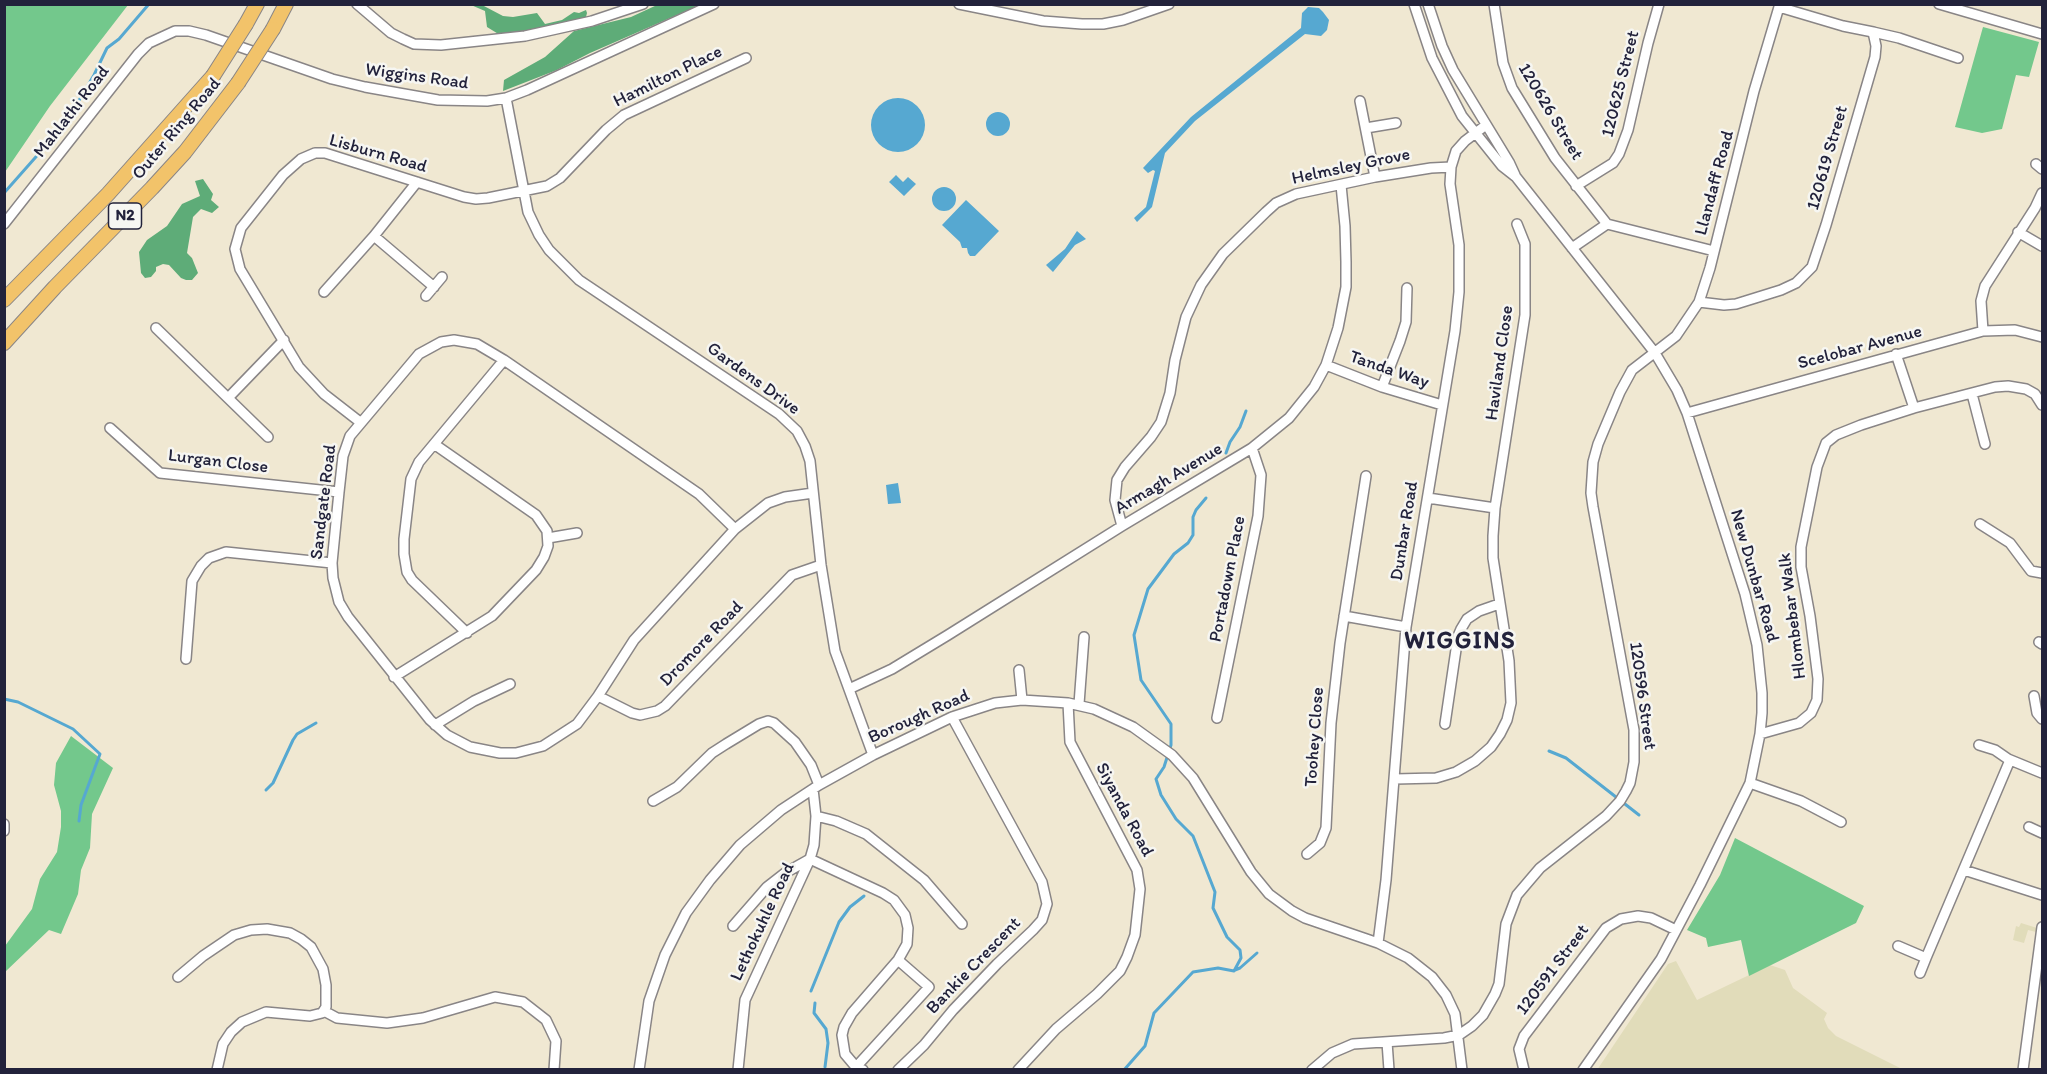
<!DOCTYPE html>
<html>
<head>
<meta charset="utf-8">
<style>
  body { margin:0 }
  #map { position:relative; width:2047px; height:1074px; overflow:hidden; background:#f0e8d2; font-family:Itim,sans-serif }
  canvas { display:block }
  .frame { position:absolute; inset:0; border:6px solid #22223b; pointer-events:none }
</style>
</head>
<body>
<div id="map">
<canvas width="2047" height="1074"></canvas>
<div class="frame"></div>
</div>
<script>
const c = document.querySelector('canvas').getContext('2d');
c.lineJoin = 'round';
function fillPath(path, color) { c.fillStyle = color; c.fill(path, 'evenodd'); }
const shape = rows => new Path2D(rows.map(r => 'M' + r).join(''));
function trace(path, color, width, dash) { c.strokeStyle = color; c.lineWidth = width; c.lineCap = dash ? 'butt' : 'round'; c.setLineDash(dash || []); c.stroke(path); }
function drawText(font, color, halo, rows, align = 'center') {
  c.font = font + ' Itim,sans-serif'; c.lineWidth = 5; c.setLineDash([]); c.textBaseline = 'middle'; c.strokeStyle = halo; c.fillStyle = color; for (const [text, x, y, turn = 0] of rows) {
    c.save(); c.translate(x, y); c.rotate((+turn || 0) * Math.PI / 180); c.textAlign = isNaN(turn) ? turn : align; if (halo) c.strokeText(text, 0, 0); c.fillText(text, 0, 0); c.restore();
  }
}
fillPath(shape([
  [2021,923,2037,928,2036,932,2028,930,2024,943,2013,940,2016,926,2027,930,2019,927],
  [1676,961,1697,1000,1770,965,1785,970,1793,988,1827,1013,1824,1019,1828,1028,1836,1036,1902,1069,1597,1070,1668,964]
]), '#e1dcba');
fillPath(shape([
  [5,4,128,5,50,106,5,172],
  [1983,27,2039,42,2029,77,2016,75,2002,129,1982,133,1955,127],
  [71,736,113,768,92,814,90,848,81,870,78,894,61,934,49,930,5,972,5,946,32,909,40,879,57,852,61,827,61,811,54,785,56,763],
  [1735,838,1864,906,1856,923,1749,976,1741,940,1708,947,1706,938,1687,930,1720,875]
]), '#73c88c');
fillPath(shape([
  [471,5,482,5,503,16,513,17,537,13,545,24,562,20,574,12,579,13,586,10,587,13,586,17,580,19,522,33,509,32,505,35,500,35,487,27,485,11],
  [657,5,700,5,590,53,557,70,503,91,504,80,545,57,574,31,631,17],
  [203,179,213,194,211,200,219,207,212,213,201,209,193,217,187,253,192,258,198,273,192,280,186,280,181,278,169,265,163,264,156,267,156,271,151,277,145,278,141,273,139,252,147,240,167,226,182,204,200,196,195,181]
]), '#5eac78');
fillPath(shape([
  [1308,7,1319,8,1323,12,1329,20,1327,30,1321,36,1305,34,1195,121,1165,153,1152,207,1137,222,1134,218,1146,207,1155,171,1153,170,1148,173,1143,168,1191,117,1301,28,1302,13],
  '871 125a27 27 0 1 1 54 0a27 27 0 1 1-54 0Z',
  '986 124a12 12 0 1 1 24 0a12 12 0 1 1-24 0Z',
  [896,175,903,182,908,177,916,184,904,196,889,182],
  '932 199a12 12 0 1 1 24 0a12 12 0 1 1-24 0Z',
  [966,200,999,231,975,256,970,256,968,253,967,248,962,248,960,242,942,225],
  [1077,231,1086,239,1075,245,1053,272,1046,265,1065,249],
  [898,483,901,503,888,504,886,485]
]), '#56a8d1');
trace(shape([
  [4,193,65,124,94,75,107,48,119,39,149,4],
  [1226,453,1230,442,1240,427,1246,411],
  [4,699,18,702,73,729,100,754,81,805,79,821],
  [1549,751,1566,758,1639,815],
  [266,790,273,783,293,740,297,734,316,723],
  [1235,970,1240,968,1257,953],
  [811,991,839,922,850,907,864,896],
  [815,1003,814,1013,826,1029,828,1043,825,1067],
  [1124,1070,1145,1046,1154,1013,1193,972,1218,968,1234,971,1241,958,1240,950,1227,937,1213,908,1215,892,1193,836,1176,819,1161,795,1156,779,1164,767,1171,745,1171,724,1141,680,1134,635,1148,589,1174,554,1188,543,1193,535,1193,517,1196,510,1206,498]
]), '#56a8d1', 3);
const minor = shape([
  [357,4,391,33,403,39,414,44,441,45,525,36,592,21,643,4],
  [959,4,1043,21,1082,24,1103,24,1123,20,1169,4],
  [1414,4,1432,58,1462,116,1502,166,1516,177,1637,330,1655,353,1677,390,1687,413,1745,594,1757,645,1762,693,1762,713,1760,734,1750,783,1700,885,1661,959,1583,1070],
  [1428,4,1442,46,1453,70,1509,162,1515,175],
  [1494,4,1503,63,1512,88,1555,158,1607,224],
  [1939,4,2042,34],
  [1873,32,1899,38,1958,58],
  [506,98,528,212,539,235,549,250,579,280,779,414,797,431,805,446,810,461,821,565,835,651,873,755],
  [1360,101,1375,177],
  [1366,128,1396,123],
  [2036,164,2042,169],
  [1576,186,1613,163,1619,154,1628,130,1648,43,1659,4],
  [4,224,138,54,149,43,175,31,189,31,206,35,332,79,365,87,438,100,487,101,506,98,527,90,714,4],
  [2018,232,2042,246],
  [374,236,434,287],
  [1572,248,1607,224,1714,251],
  [324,292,374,236,417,182],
  [426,296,442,277],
  [156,328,268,437],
  [1983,331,1981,301,1985,286,2035,208,2042,193],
  [1896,354,1914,408],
  [1326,365,1382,387,1442,405],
  [1382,387,1400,341,1406,322,1407,288],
  [1972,394,1985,444],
  [229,397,284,340],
  [1687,413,1983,331,2015,330,2042,337],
  [360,422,324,394,299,367,240,269,235,249,241,228,283,175,301,159,315,153,325,153,464,197,476,199,488,198,547,186,560,178,606,130,624,115,746,58],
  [110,428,160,473,339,492],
  [1428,498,1495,508],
  [1980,524,2010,543,2031,571,2042,573],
  [1122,526,1115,500,1117,480,1125,467,1151,437,1161,422,1170,393,1175,360,1186,317,1201,285,1223,254,1266,212,1276,203,1296,194,1375,177,1431,168,1451,167],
  [735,529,699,494,504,360,477,344,454,340,441,342,419,354,350,436,343,456,339,492,332,563,333,578,339,602,348,617,430,720,447,735,470,747,500,753,516,753,543,746,577,724,598,696,634,640,735,529,768,503,785,497,813,493],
  [548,538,577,533],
  [1344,616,1406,627],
  [467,633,412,580,407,572,404,554,404,539,411,479,419,462,504,360],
  [2039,642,2042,644],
  [186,659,192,581,201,566,209,558,226,552,332,563],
  [1019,670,1022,700],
  [394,677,492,616,536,570,544,557,548,546,547,531,536,515,434,444],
  [849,689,892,669,948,635,1122,526,1252,448,1289,418,1314,387,1326,365,1338,328,1346,287,1346,262,1345,226,1341,185],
  [598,696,632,713,640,715,657,711,665,706,792,575,821,565],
  [2034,696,2037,713,2042,719],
  [1079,704,1084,637],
  [1217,718,1258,516,1261,475,1252,448],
  [1445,724,1458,636,1461,629,1467,619,1479,611,1499,604],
  [435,725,474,701,510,684],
  [1760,734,1799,723,1811,713,1817,700,1818,679,1810,616,1801,567,1801,547,1817,467,1826,443,1836,435,1861,425,1914,408,1995,387,2008,386,2026,389,2035,394,2042,405],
  [1979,745,1995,750,2008,759,2042,773],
  [1395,779,1436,778,1456,772,1475,761,1491,747,1500,734,1507,720,1511,703,1509,661,1493,558,1493,536,1495,508,1525,315,1525,244,1517,224],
  [1750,783,1801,801,1841,822],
  [653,801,677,787,712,753,726,744,759,724,768,721,774,723,795,742,811,765,819,785],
  [816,816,836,821,866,834,924,880,962,924],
  [4,824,4,831],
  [2029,827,2042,833],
  [1307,854,1320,843,1326,828,1331,723,1340,643,1366,476],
  [1964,870,2042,895],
  [733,926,767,887,785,873,810,859,883,893,894,900,905,915,908,928,907,944,898,960,852,1013,844,1027,842,1035,845,1054,856,1067,863,1070],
  [1378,943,1386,880,1406,627,1455,331,1459,292,1459,245,1450,184,1451,167,1456,151,1465,141,1486,125],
  [1898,946,1926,958,2010,760],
  [1920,973,1926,958],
  [178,977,203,956,234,935,251,930,267,929,290,933,301,939,311,947,323,969,326,985,326,1007,322,1013,310,1016,266,1012,242,1022,231,1032,223,1044,217,1070],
  [324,1011,337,1018,387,1023,423,1018,495,997,523,1002,546,1020,556,1041,554,1070],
  [1387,1042,1389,1070],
  [856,1067,929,987,898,960],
  [639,1070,649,1001,665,955,686,913,710,880,740,845,781,810,819,785,873,755,952,717,995,703,1022,700,1068,703,1094,709,1133,727,1172,755,1193,778,1251,872,1269,894,1292,911,1305,918,1378,943,1408,958,1432,977,1446,995,1455,1014,1462,1070],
  [738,1070,745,1000,810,859,814,845,816,816,813,789],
  [898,1070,924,1045,953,1010,997,964,1033,930,1042,920,1047,904,1042,882,952,717],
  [1018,1070,1056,1029,1097,994,1120,971,1127,957,1135,935,1140,889,1137,870,1070,742,1068,703],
  [1312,1070,1332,1053,1353,1044,1444,1038,1459,1035,1472,1026,1483,1015,1495,994,1499,984,1506,924,1517,895,1540,868,1606,816,1620,801,1626,791,1630,783,1634,762,1634,730,1593,507,1591,493,1593,462,1598,444,1620,392,1632,370,1676,336,1699,302,1710,268,1754,91,1779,7,1843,26,1873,32,1876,46,1875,57,1826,225,1812,267,1796,283,1781,290,1736,304,1724,305,1699,302],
  [1524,1070,1519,1049,1524,1036,1606,928,1621,919,1638,916,1651,918,1676,930],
  [2023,1070,2042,927]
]);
const highway = shape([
  [246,24,257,4],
  [273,29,286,4],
  [4,300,108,194,213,76],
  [4,343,55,287,152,188,185,152,238,83]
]);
trace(minor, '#898586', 12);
trace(highway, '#898586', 16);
trace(minor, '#fff', 9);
trace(highway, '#f2c36a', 14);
const highwayBridge = shape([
  [213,76,246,24],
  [238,83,273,29]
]);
trace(highwayBridge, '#898586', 16, []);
trace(highwayBridge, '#f2c36a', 14);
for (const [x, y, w] of [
  [125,216,33]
]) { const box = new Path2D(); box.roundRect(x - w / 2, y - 13, w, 26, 4.5); c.fillStyle = '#f6f6f2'; c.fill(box); trace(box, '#22223b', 1.5); }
drawText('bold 16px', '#22223b', null, [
  ["N2",125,216]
]);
drawText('18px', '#22223b', '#f6f6f2', [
  ["Wiggins Road",417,77,8],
  ["Hamilton Place",668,77,-26],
  ["120625 Street",1621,84,-76],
  ["Mahlathi Road",72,112,-52],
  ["120626 Street",1550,112,59],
  ["Outer Ring Road",177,129,-50],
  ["Lisburn Road",378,154,16],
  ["120619 Street",1828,158,-74],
  ["Helmsley Grove",1351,167,-12],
  ["Llandaff Road",1715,183,-75],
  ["Scelobar Avenue",1860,348,-15],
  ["Haviland Close",1500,363,-82],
  ["Tanda Way",1389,370,19],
  ["Gardens Drive",753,379,36],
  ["Lurgan Close",218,462,7],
  ["Armagh Avenue",1169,479,-31],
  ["Sandgate Road",324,502,-83],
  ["Dunbar Road",1405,531,-81],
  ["New Dunbar Road",1754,576,74],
  ["Portadown Place",1228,579,-79],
  ["Hlombebar Walk",1793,616,-97],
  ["Dromore Road",702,644,-46],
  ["120596 Street",1642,696,82],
  ["Borough Road",919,717,-24],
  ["Toohey Close",1315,737,-86],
  ["Siyanda Road",1124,810,62],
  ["Lethokuhle Road",763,922,-65],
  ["Bankie Crescent",974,966,-46],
  ["120591 Street",1553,970,-53]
]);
c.letterSpacing = '1.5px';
drawText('bold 24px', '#22223b', '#f6f6f2', [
  ["WIGGINS",1460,642]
]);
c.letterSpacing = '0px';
</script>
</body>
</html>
